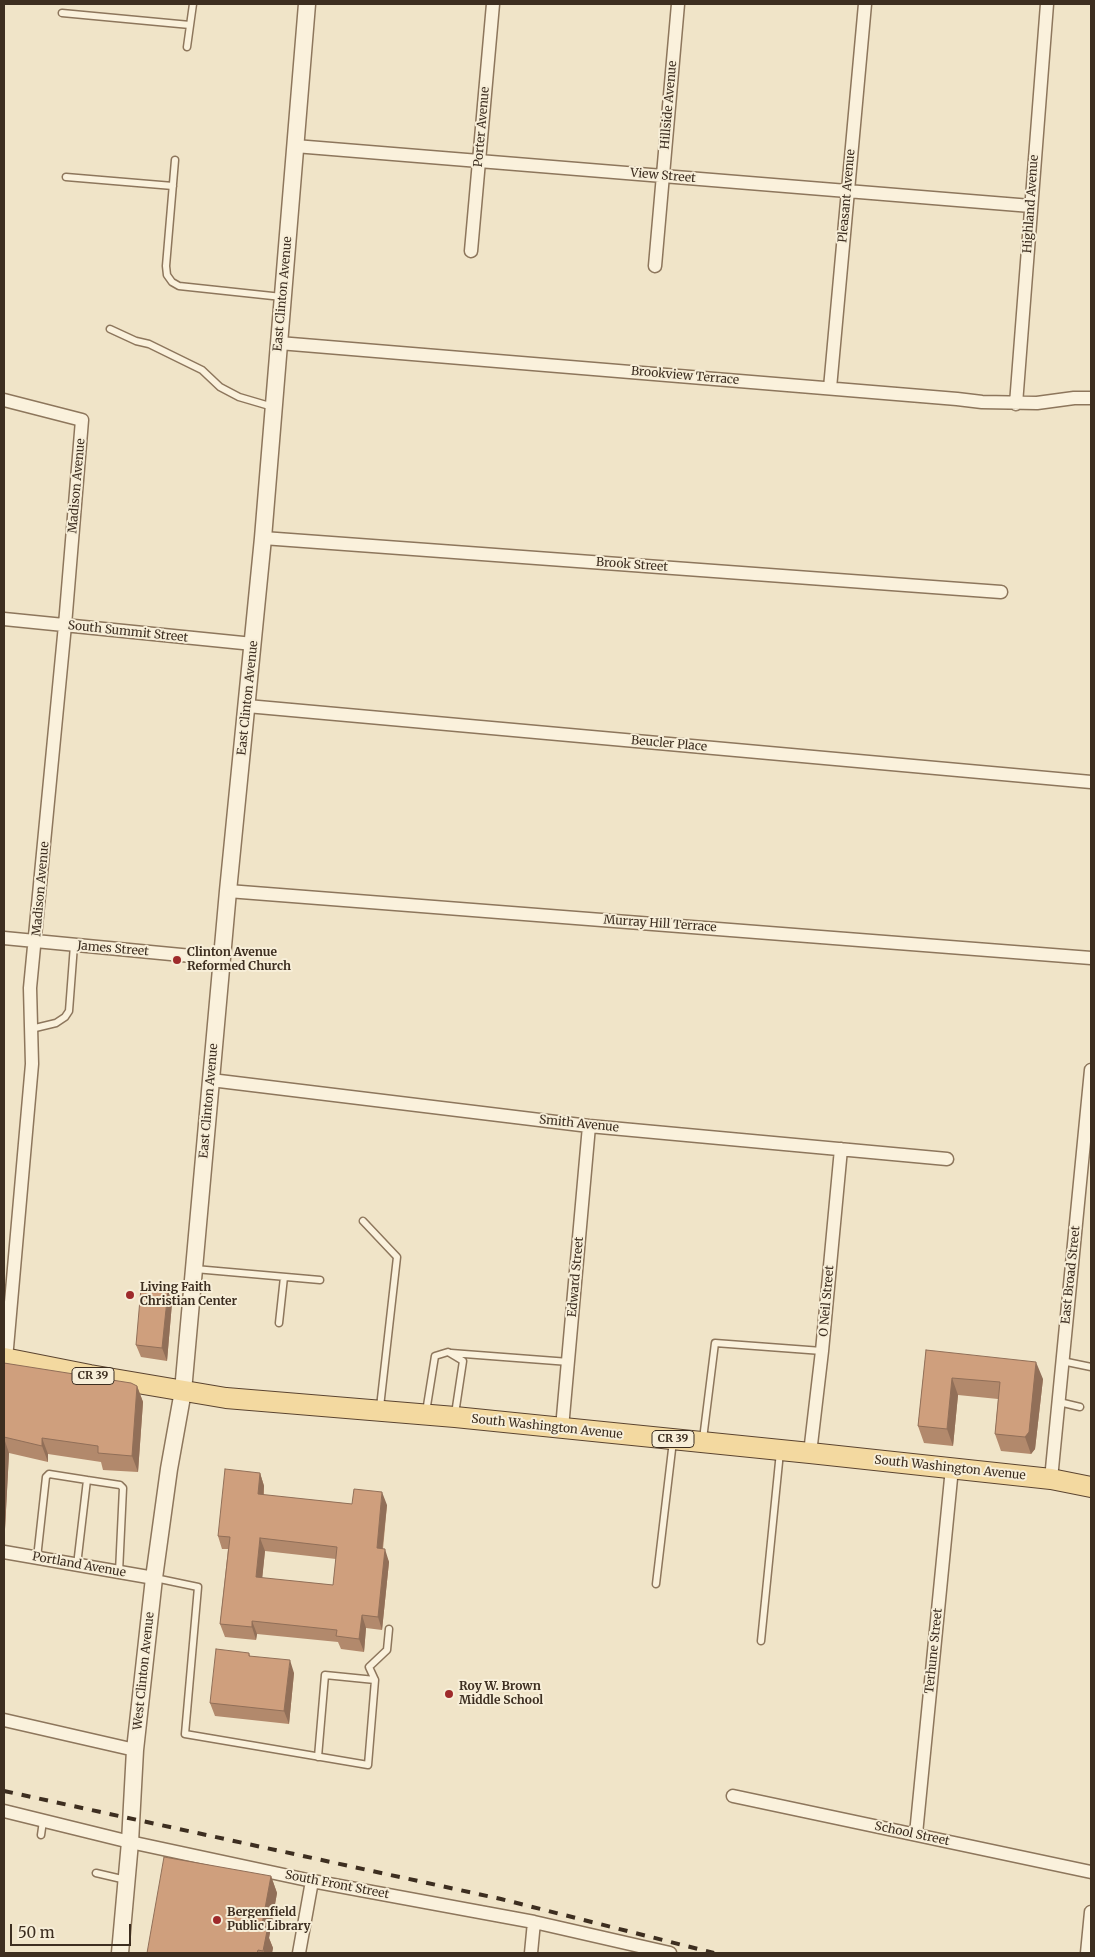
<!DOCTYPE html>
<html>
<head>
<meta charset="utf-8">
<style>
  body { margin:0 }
  #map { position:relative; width:1095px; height:1957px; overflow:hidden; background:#f0e4c8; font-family:Merriweather,serif }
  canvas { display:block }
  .frame { position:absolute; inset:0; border:5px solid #3d2e20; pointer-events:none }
  .scale { position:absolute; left:10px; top:1924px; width:121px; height:22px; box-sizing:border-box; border:2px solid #3d2e20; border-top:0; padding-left:6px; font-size:15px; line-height:18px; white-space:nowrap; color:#3d2e20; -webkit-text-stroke:4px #f7eed8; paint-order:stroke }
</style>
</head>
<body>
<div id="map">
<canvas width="1095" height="1957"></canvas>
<div class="frame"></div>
<div class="scale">50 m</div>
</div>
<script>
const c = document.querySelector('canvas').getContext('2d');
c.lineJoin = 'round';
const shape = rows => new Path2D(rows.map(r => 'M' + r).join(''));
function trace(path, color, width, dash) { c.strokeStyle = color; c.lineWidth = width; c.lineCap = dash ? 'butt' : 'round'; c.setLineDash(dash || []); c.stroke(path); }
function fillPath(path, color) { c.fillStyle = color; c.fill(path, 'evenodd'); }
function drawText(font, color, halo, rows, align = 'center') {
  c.font = font + ' Merriweather,serif'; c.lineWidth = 4; c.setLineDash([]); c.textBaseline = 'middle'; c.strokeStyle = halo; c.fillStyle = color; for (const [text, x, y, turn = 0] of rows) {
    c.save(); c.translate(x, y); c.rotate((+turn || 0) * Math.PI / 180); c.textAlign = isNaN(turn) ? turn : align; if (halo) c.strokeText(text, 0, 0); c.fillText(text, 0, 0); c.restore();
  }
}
const service = shape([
  [62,13,190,25],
  [187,47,193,4],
  [175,160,166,266,167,275,172,282,179,286,282,297],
  [66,177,173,186],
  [110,329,136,341,149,344,202,370,220,387,239,397,273,407],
  [31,1029,56,1023,65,1017,69,1011,74,945],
  [363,1221,397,1257,380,1407],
  [195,1269,320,1280],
  [279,1323,284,1277],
  [451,1353,569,1362],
  [1062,1361,1091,1367],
  [1059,1402,1080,1407],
  [426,1412,435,1356,448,1352,463,1361,455,1414],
  [703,1439,715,1343,822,1351],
  [37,1558,46,1477,49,1474,87,1480],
  [77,1565,87,1480,120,1485,123,1488,119,1572],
  [155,1578,198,1587,185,1734,368,1765,375,1680,369,1667,387,1650,389,1629],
  [656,1584,673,1441],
  [761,1641,780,1452],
  [318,1757,325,1675,375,1680],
  [41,1835,43,1821],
  [96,1873,126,1880]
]);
const minor = shape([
  [295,146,1031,206],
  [471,251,493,4],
  [655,266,678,4],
  [279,343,957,399,982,402,1037,403,1074,398,1091,398],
  [830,388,865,4],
  [4,400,82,420,65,625,30,988,32,1064,6,1359],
  [1016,404,1047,4],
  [263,538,1001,592],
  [4,619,253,644],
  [247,706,1091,782],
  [228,891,1091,958],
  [4,938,223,959],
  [211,1080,589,1126,947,1159],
  [562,1428,589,1126],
  [810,1453,822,1351,841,1149],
  [1051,1479,1091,1070],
  [4,1552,154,1578],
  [4,1720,135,1750],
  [733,1796,1091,1872],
  [4,1811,130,1842,312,1881,534,1922,670,1953],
  [916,1834,952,1468],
  [299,1953,312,1881],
  [531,1953,534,1922],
  [1087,1953,1091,1912]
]);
const tertiary = shape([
  [120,1953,130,1842,135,1750,154,1578,169,1469,183,1391,228,891,263,538,307,4]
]);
const primary = shape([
  [4,1358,90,1375,226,1398,455,1417,810,1453,1051,1479,1091,1487]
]);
trace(service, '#8d765c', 9);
trace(minor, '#8d765c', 15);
trace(tertiary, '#8d765c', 19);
trace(primary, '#5b4430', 22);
trace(service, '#faf1dc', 6);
trace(minor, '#faf1dc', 12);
trace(tertiary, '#faf1dc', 16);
trace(primary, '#f3d9a0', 20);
trace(shape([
  [4,1791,501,1899,714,1953]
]), '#3d2e20', 4, [9, 9]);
fillPath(shape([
  [172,1303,167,1361,141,1357,136,1345],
  [926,1350,1043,1379,1035,1449,1031,1454,1001,1451,995,1434,998,1399,958,1395,953,1446,924,1443,918,1426],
  [4,1363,137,1386,143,1402,138,1472,103,1470,101,1462,48,1454,48,1462,9,1453,5,1529,4,1528],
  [260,1473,264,1486,264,1495,352,1504,387,1505,383,1549,389,1562,382,1630,366,1628,364,1652,341,1649,338,1642,257,1634,256,1640,225,1637,220,1624,228,1549,222,1549,218,1536],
  [265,1551,336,1559,333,1585,262,1578],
  [249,1653,250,1656,294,1673,289,1724,215,1716,210,1703],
  [271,1876,277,1893,269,1938,273,1948,272,1953,147,1953]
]), '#b2896c');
fillPath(shape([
  [168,1290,172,1303,167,1361,162,1348],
  [1036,1362,1043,1379,1035,1449,1031,1454,1025,1437],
  [952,1378,958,1395,953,1446,947,1429],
  [137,1386,143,1402,138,1472,132,1456],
  [4,1438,9,1453,5,1529,4,1525],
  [42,1438,48,1454,48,1462,42,1446],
  [260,1473,264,1486,262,1507,258,1494],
  [382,1492,387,1505,381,1561,377,1548],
  [260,1538,265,1551,261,1590,256,1577],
  [385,1549,389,1562,382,1630,378,1617],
  [362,1615,366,1628,364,1652,359,1639],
  [252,1621,257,1634,256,1640,252,1627],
  [290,1660,294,1673,289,1724,284,1711],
  [271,1876,277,1893,269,1938,273,1948,272,1953,264,1953,261,1930]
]), '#916f58');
const building = shape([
  [141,1288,168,1290,162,1348,136,1345,141,1288],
  [926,1350,1036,1362,1029,1432,1025,1437,995,1434,1000,1382,952,1378,947,1429,918,1426,926,1350],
  [4,1363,131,1383,137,1386,132,1456,98,1453,98,1446,42,1438,42,1446,4,1437,4,1363],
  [225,1469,260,1473,258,1494,352,1504,354,1489,382,1492,377,1548,385,1549,378,1617,362,1615,359,1639,336,1636,337,1630,252,1621,252,1627,220,1624,230,1537,218,1536,225,1469],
  [260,1538,337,1547,333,1585,256,1577,260,1538],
  [216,1649,249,1653,249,1656,290,1660,284,1711,210,1703,216,1649],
  [164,1857,271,1876,261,1930,267,1931,263,1951,258,1950,257,1953,147,1953,164,1857]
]);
fillPath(building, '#cf9f7d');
trace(building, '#916f58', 1);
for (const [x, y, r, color] of [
  [177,960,5,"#9e2a2b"],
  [130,1295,5,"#9e2a2b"],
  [449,1694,5,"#9e2a2b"],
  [217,1920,5,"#9e2a2b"]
]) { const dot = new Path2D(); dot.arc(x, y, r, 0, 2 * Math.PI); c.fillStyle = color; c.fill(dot); trace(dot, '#f7eed8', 2); }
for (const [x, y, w] of [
  [93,1376,42],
  [673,1439,42]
]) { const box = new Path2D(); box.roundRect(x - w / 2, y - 8.5, w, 17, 4); c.fillStyle = '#f7eed8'; c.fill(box); trace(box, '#3d2e20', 1); }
drawText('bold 11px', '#3d2e20', null, [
  ["CR 39",93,1376],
  ["CR 39",673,1439]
]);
drawText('12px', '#3d2e20', '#f7eed8', [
  ["Hillside Avenue",669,105,-85],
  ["Porter Avenue",482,127,-85],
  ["View Street",663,176,5],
  ["Pleasant Avenue",847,196,-85],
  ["Highland Avenue",1031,204,-86],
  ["East Clinton Avenue",283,294,-85],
  ["Brookview Terrace",685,376,5],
  ["Madison Avenue",77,486,-85],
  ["Brook Street",632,565,4],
  ["South Summit Street",128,632,6],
  ["East Clinton Avenue",248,698,-84],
  ["Beucler Place",669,744,5],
  ["Madison Avenue",41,889,-85],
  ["Murray Hill Terrace",660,924,4],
  ["James Street",113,949,5],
  ["East Clinton Avenue",209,1101,-85],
  ["Smith Avenue",579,1124,6],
  ["East Broad Street",1071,1275,-84],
  ["Edward Street",576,1277,-85],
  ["O Neil Street",827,1301,-85],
  ["South Washington Avenue",547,1427,6],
  ["South Washington Avenue",950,1468,6],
  ["Portland Avenue",79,1565,10],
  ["Terhune Street",934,1651,-84],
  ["West Clinton Avenue",144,1671,-84],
  ["School Street",912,1834,12],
  ["South Front Street",337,1885,11]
]);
drawText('bold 12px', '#3d2e20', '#f7eed8', [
  ["Clinton Avenue",187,953],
  ["Reformed Church",187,967],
  ["Living Faith",140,1288],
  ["Christian Center",140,1302],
  ["Roy W. Brown",459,1687],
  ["Middle School",459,1701],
  ["Bergenfield",227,1913],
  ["Public Library",227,1927]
], 'left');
</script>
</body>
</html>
